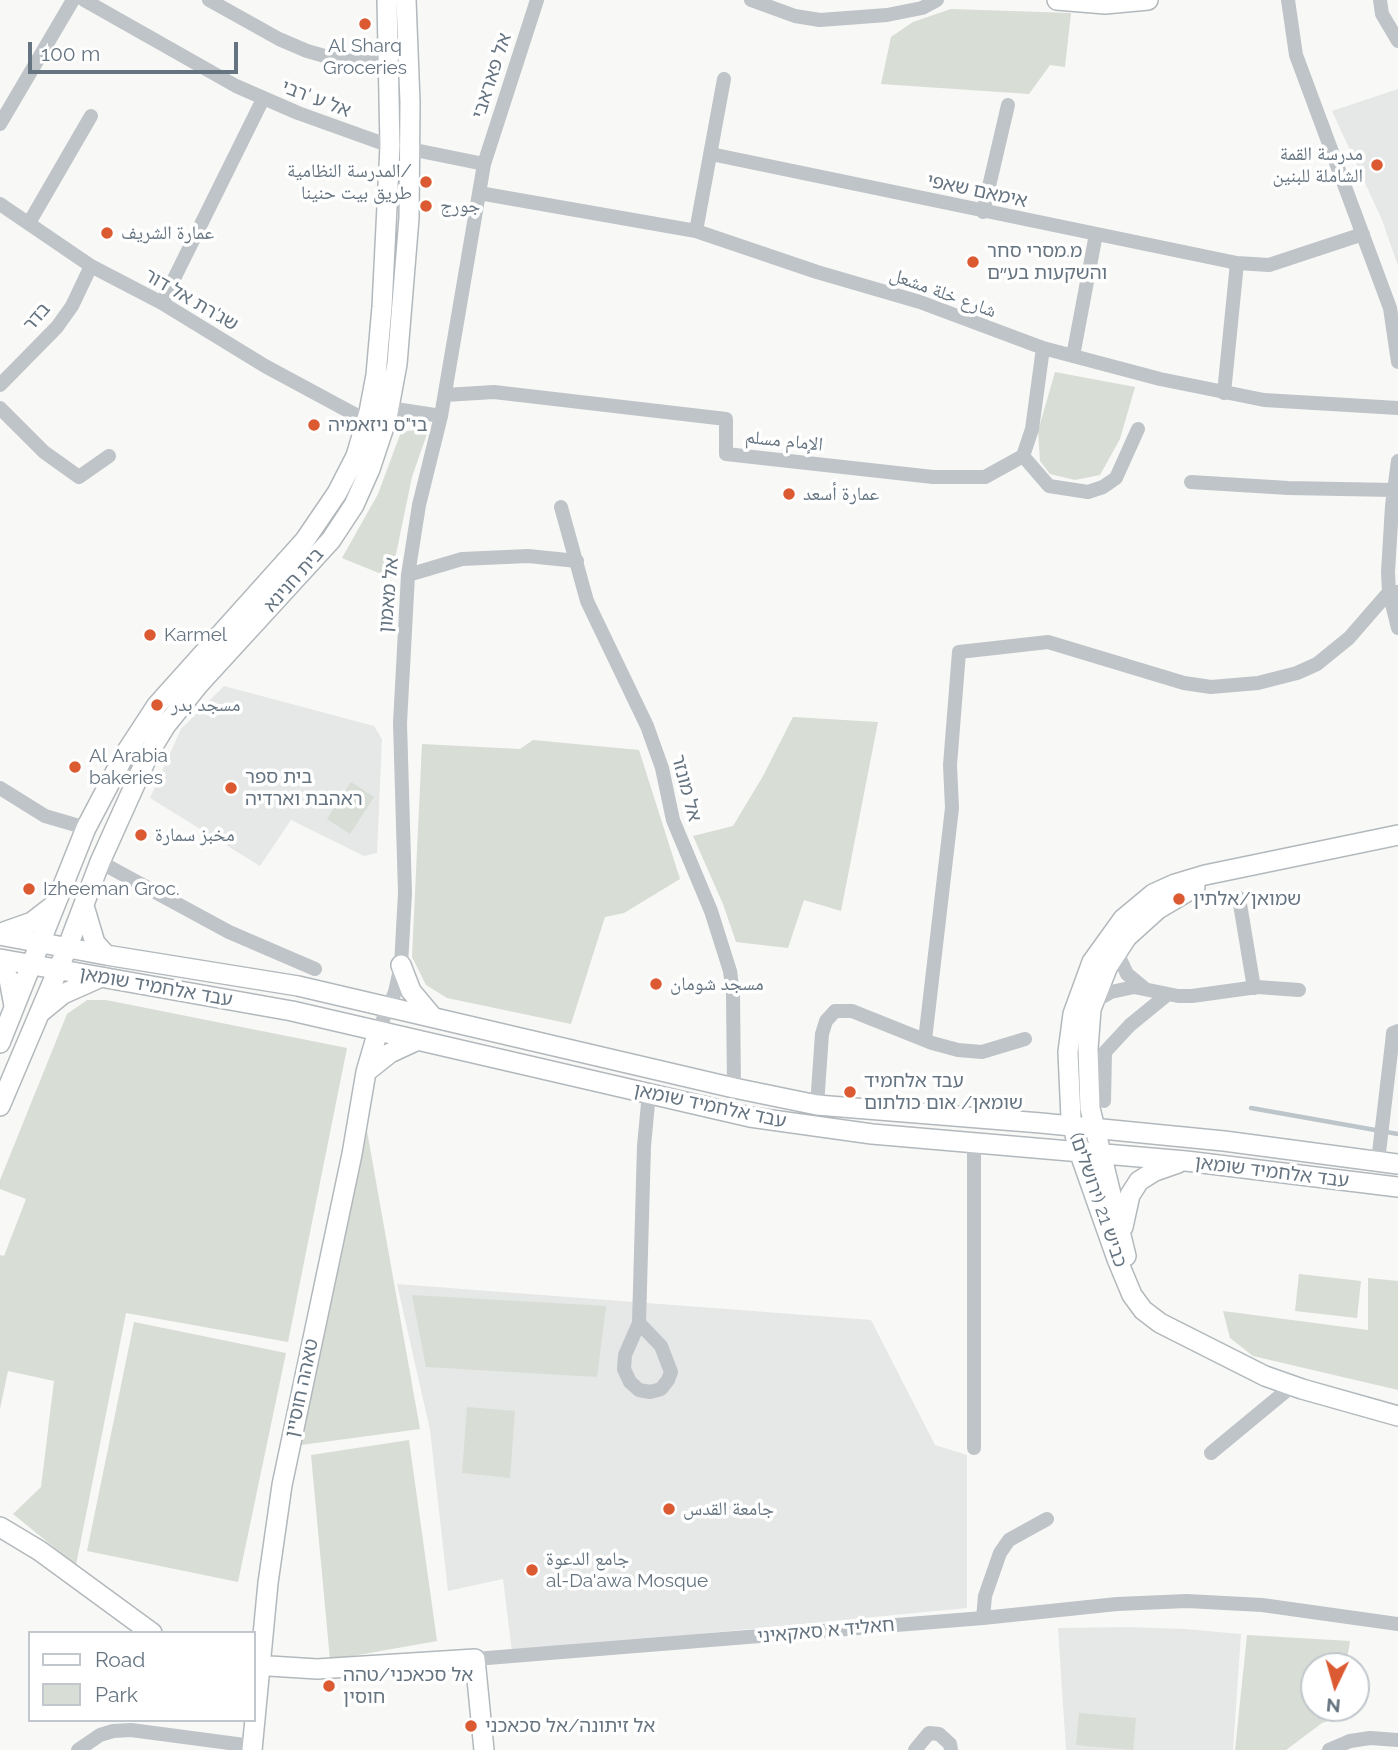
<!DOCTYPE html>
<html>
<head>
<meta charset="utf-8">
<style>
  body { margin:0 }
  #map { position:relative; width:1398px; height:1750px; overflow:hidden; background:#f8f8f6; font-family:Raleway,sans-serif }
  canvas { display:block }
  .legend { position:absolute; left:28px; top:1631px; width:228px; height:91px; box-sizing:border-box; background:#fff; border:2px solid #c1c7cc; margin:0; padding:9px 12px; list-style:none; font-size:21px; color:#657480 }
  .legend li { display:flex; align-items:center; gap:14px; height:35px }
  .legend b { width:35px; border:2px solid #c1c7cc }
  .north { position:absolute; left:1300px; top:1652px; width:70px; height:70px; box-sizing:border-box; background:#fff; border:2px solid #c1c7cc; border-radius:50%; rotate:185deg; font-size:19px; font-weight:700; line-height:28px; text-align:center; color:#657480 }
  .north::after { content:''; display:block; margin:auto; width:24px; height:32px; background:#dc5a32; clip-path:polygon(50% 0,100% 100%,50% 72%,0 100%) }
  .scale { position:absolute; left:28px; top:42px; width:210px; height:32px; box-sizing:border-box; border:4px solid #657480; border-top:0; padding-left:9px; font-size:21px; line-height:24px; white-space:nowrap; color:#657480; -webkit-text-stroke:5px #fff; paint-order:stroke }
</style>
</head>
<body>
<div id="map">
<canvas width="1398" height="1750"></canvas>
<ul class="legend">
<li><b style="height:9px;background:#fff"></b>Road</li>
<li><b style="height:19px;background:#d8ddd5"></b>Park</li>
</ul>
<div class="north">N</div>
<div class="scale">100 m</div>
</div>
<script>
const c = document.querySelector('canvas').getContext('2d');
c.lineJoin = 'round';
function fillPath(path, color) { c.fillStyle = color; c.fill(path, 'evenodd'); }
const shape = rows => new Path2D(rows.map(r => 'M' + r).join(''));
function trace(path, color, width, dash) { c.strokeStyle = color; c.lineWidth = width; c.lineCap = dash ? 'butt' : 'round'; c.setLineDash(dash || []); c.stroke(path); }
function drawText(font, color, halo, rows, align = 'center') {
  c.font = font + ' Raleway,"Noto Naskh Arabic","Noto Sans Hebrew",sans-serif'; c.lineWidth = 7; c.setLineDash([]); c.textBaseline = 'middle'; c.strokeStyle = halo; c.fillStyle = color; for (const [text, x, y, turn = 0] of rows) {
    c.save(); c.translate(x, y); c.rotate((+turn || 0) * Math.PI / 180); c.textAlign = isNaN(turn) ? turn : align; if (halo) c.strokeText(text, 0, 0); c.fillText(text, 0, 0); c.restore();
  }
}
fillPath(shape([
  [1398,89,1398,266,1382,220,1332,111],
  [224,686,374,726,382,739,377,853,364,856,291,820,260,866,150,798,181,729],
  [397,1284,871,1320,935,1445,967,1455,967,1608,512,1652,503,1579,448,1591,430,1430],
  [1130,1627,1185,1629,1241,1634,1233,1750,1066,1750,1058,1628]
]), '#e6e7e7');
fillPath(shape([
  [951,9,1071,13,1065,67,1050,65,1029,94,881,84,891,37,913,22],
  [1055,372,1135,387,1120,439,1100,475,1075,480,1050,474,1040,461,1038,431],
  [429,428,412,477,391,578,342,558,378,494,401,432],
  [793,717,878,722,841,911,804,900,788,948,736,942,723,904,693,836,733,826,763,776],
  [533,740,639,750,680,879,624,913,605,917,571,1024,447,998,426,985,412,957,422,744,520,749],
  [351,782,374,797,350,834,327,819],
  [87,1000,106,1000,347,1048,288,1342,126,1313,76,1565,13,1514,41,1487,54,1381,8,1371,0,1409,0,1255,4,1256,26,1199,0,1189,0,1180,67,1014],
  [367,1131,420,1429,301,1445],
  [1299,1274,1361,1281,1357,1318,1295,1311],
  [1368,1278,1398,1281,1398,1390,1253,1356,1230,1338,1223,1311,1368,1330],
  [412,1295,606,1306,597,1377,426,1367],
  [134,1322,286,1353,238,1582,87,1551],
  [467,1407,515,1411,510,1478,462,1473],
  [409,1440,437,1641,330,1660,311,1455],
  [1247,1635,1350,1641,1346,1666,1314,1666,1314,1708,1339,1708,1337,1718,1322,1723,1286,1750,1235,1750],
  [1079,1713,1136,1718,1133,1750,1076,1745]
]), '#d8ddd5');
trace(shape([
  [1251,1108,1398,1134]
]), '#bbc5ca', 4.5);
const secondary = shape([
  [1057,0,1105,4,1148,0],
  [1398,835,1205,875,1175,884,1153,894,1123,919,1092,962,1073,1014,1068,1052,1071,1118,1079,1151,1117,1259,1132,1295,1143,1310,1160,1323,1265,1376,1302,1389,1398,1416],
  [84,906,95,943,106,955],
  [1,933,32,922,54,905],
  [0,935,106,955,298,986,734,1088,817,1105,1041,1123,1224,1141,1398,1164],
  [0,959,292,1011,750,1117,872,1134,1186,1161,1398,1187],
  [401,965,411,991,432,1016],
  [0,967,9,979,14,1006],
  [41,1012,63,994,99,978],
  [0,1043,86,828,125,754,157,705,305,540,337,493,356,456,369,412,376,375,382,307,390,146,387,0],
  [366,1072,390,1053,418,1040],
  [0,1106,68,946,100,862,150,751,166,725,199,684,331,540,354,505,370,469,387,418,397,364,409,218,410,102,406,0],
  [1123,1227,1130,1195,1139,1181,1155,1171,1178,1163],
  [1126,1256,1090,1108,1088,1049,1091,1009,1108,966,1127,937,1158,909,1195,887],
  [0,1527,40,1551,152,1633],
  [254,1665,317,1669,475,1659,484,1750],
  [252,1750,268,1583,282,1485,352,1154,366,1072,378,1031]
]);
trace(secondary, '#b2b8bc', 22);
trace(shape([
  [84,0,236,86,298,113,390,146],
  [209,0,279,39,307,51,335,59,390,64],
  [751,0,795,16,820,20,887,15,922,8,937,0],
  [1288,0,1296,55,1390,308,1398,362],
  [1380,0,1382,14,1398,41],
  [0,124,73,0],
  [410,149,484,164],
  [711,154,1237,263,1269,265,1363,234],
  [479,193,696,231,817,272,920,302,1043,348,1160,379,1264,400,1398,408],
  [0,204,91,266,162,303,265,366,367,421],
  [983,212,1008,105],
  [29,223,91,116],
  [696,231,724,79],
  [162,303,263,99],
  [1073,356,1096,234],
  [0,385,57,327,72,306,91,266],
  [1224,393,1237,263],
  [445,395,494,392,726,419,726,454,933,477,985,477,1023,456,1032,429,1043,348],
  [0,408,44,452,79,477,109,456],
  [389,408,441,416],
  [1023,456,1049,486,1088,492,1103,487,1116,478,1138,429],
  [1398,461,1392,506,1388,572,1389,592,1398,628],
  [1191,482,1288,488,1394,490],
  [561,507,587,601,647,726,662,768,673,820,711,911,730,971,733,994,734,1088],
  [408,575,462,559,528,556,577,561],
  [0,788,45,816,86,828],
  [100,862,229,932,315,969],
  [1239,898,1254,988],
  [1121,945,1120,959,1127,974,1144,988],
  [1094,1005,1097,1000,1111,992,1134,987,1178,996,1192,996,1257,987,1299,990],
  [378,1031,395,992,401,965,405,893,400,723,408,575,419,505,441,416,484,164,537,0],
  [925,1040,952,808,950,765,959,652,1048,642,1184,683,1211,687,1258,683,1297,673,1317,664,1349,638,1389,592,1398,592],
  [1104,1101,1105,1052,1130,1025,1168,994],
  [817,1105,822,1034,826,1021,835,1011,852,1011,932,1043,958,1050,982,1052,1025,1039],
  [974,1144,974,1448],
  [1378,1161,1392,1043,1393,1033,1398,1031],
  [639,1323,661,1346,671,1372,668,1380,661,1389,650,1392,639,1390,630,1382,624,1369,625,1355,639,1323,644,1146,649,1093],
  [1211,1453,1292,1386],
  [983,1618,985,1596,1000,1553,1009,1540,1047,1519],
  [475,1659,983,1618,1117,1604,1187,1601,1262,1605,1398,1624],
  [78,1750,100,1735,113,1731,131,1730,252,1746],
  [915,1750,929,1733,939,1734,950,1744,951,1750],
  [1329,1750,1350,1741,1370,1738,1398,1740]
]), '#bfc4c8', 14);
trace(secondary, '#fff', 19);
for (const [x, y, r, color] of [
  [365,24,7,"#dc5a32"],
  [1377,165,7,"#dc5a32"],
  [426,182,7,"#dc5a32"],
  [426,206,7,"#dc5a32"],
  [107,233,7,"#dc5a32"],
  [973,262,7,"#dc5a32"],
  [314,425,7,"#dc5a32"],
  [789,494,7,"#dc5a32"],
  [150,635,7,"#dc5a32"],
  [157,705,7,"#dc5a32"],
  [75,767,7,"#dc5a32"],
  [231,788,7,"#dc5a32"],
  [141,835,7,"#dc5a32"],
  [29,889,7,"#dc5a32"],
  [1179,899,7,"#dc5a32"],
  [656,984,7,"#dc5a32"],
  [850,1092,7,"#dc5a32"],
  [669,1509,7,"#dc5a32"],
  [532,1570,7,"#dc5a32"],
  [329,1686,7,"#dc5a32"],
  [471,1726,7,"#dc5a32"]
]) { const dot = new Path2D(); dot.arc(x, y, r, 0, 2 * Math.PI); c.fillStyle = color; c.fill(dot); trace(dot, '#fff', 2.5); }
drawText('19px', '#657480', '#fff', [
  ["Al Sharq",365,46,"center"],
  ["Groceries",365,68,"center"],
  ["مدرسة القمة",1363,154,"right"],
  ["الشاملة للبنين",1363,176,"right"],
  ["المدرسة النظامية/",412,171,"right"],
  ["طريق بيت حنينا",412,193,"right"],
  ["جورج",440,206],
  ["عمارة الشريف",121,233],
  ["מ.מסרי סחר",987,251],
  ["והשקעות בע״ם",987,273],
  ["בי\"ס ניזאמיה",328,425],
  ["عمارة أسعد",803,494],
  ["Karmel",164,635],
  ["مسجد بدر",171,705],
  ["Al Arabia",89,756],
  ["bakeries",89,778],
  ["בית ספר",245,777],
  ["ראהבת וארדיה",245,799],
  ["مخبز سمارة",155,835],
  ["Izheeman Groc.",43,889],
  ["שמואן/אלתין",1193,899],
  ["مسجد شومان",670,984],
  ["עבד אלחמיד",864,1081],
  ["שומאן/ אום כולתום",864,1103],
  ["جامعة القدس",683,1509],
  ["جامع الدعوة",546,1559],
  ["al-Da'awa Mosque",546,1581],
  ["אל סכאכני/טהה",343,1675],
  ["חוסין",343,1697],
  ["אל זיתונה/אל סכאכני",485,1726]
], 'left');
drawText('19px', '#657480', '#fff', [
  ["אל פאראבי",492,76,-72],
  ["אל ע 'רבי",316,99,21],
  ["אימאם שאפי",977,191,12],
  ["شارع خلة مشعل",943,293,20],
  ["שג'רת אל דור",191,300,30],
  ["בדר",37,317,-49],
  ["الإمام مسلم",784,441,6],
  ["בית חנינא",294,580,-48],
  ["אל מאמון",389,595,-85],
  ["אל מונזר",686,788,75],
  ["עבד אלחמיד שומאן",156,987,10],
  ["עבד אלחמיד שומאן",710,1106,12],
  ["עבד אלחמיד שומאן",1272,1172,7],
  ["כביש 21 (ירושלים)",1098,1200,71],
  ["טאהה חוסיין",302,1388,-78],
  ["חאליד א סאקאיני",826,1631,-5]
]);
</script>
</body>
</html>
